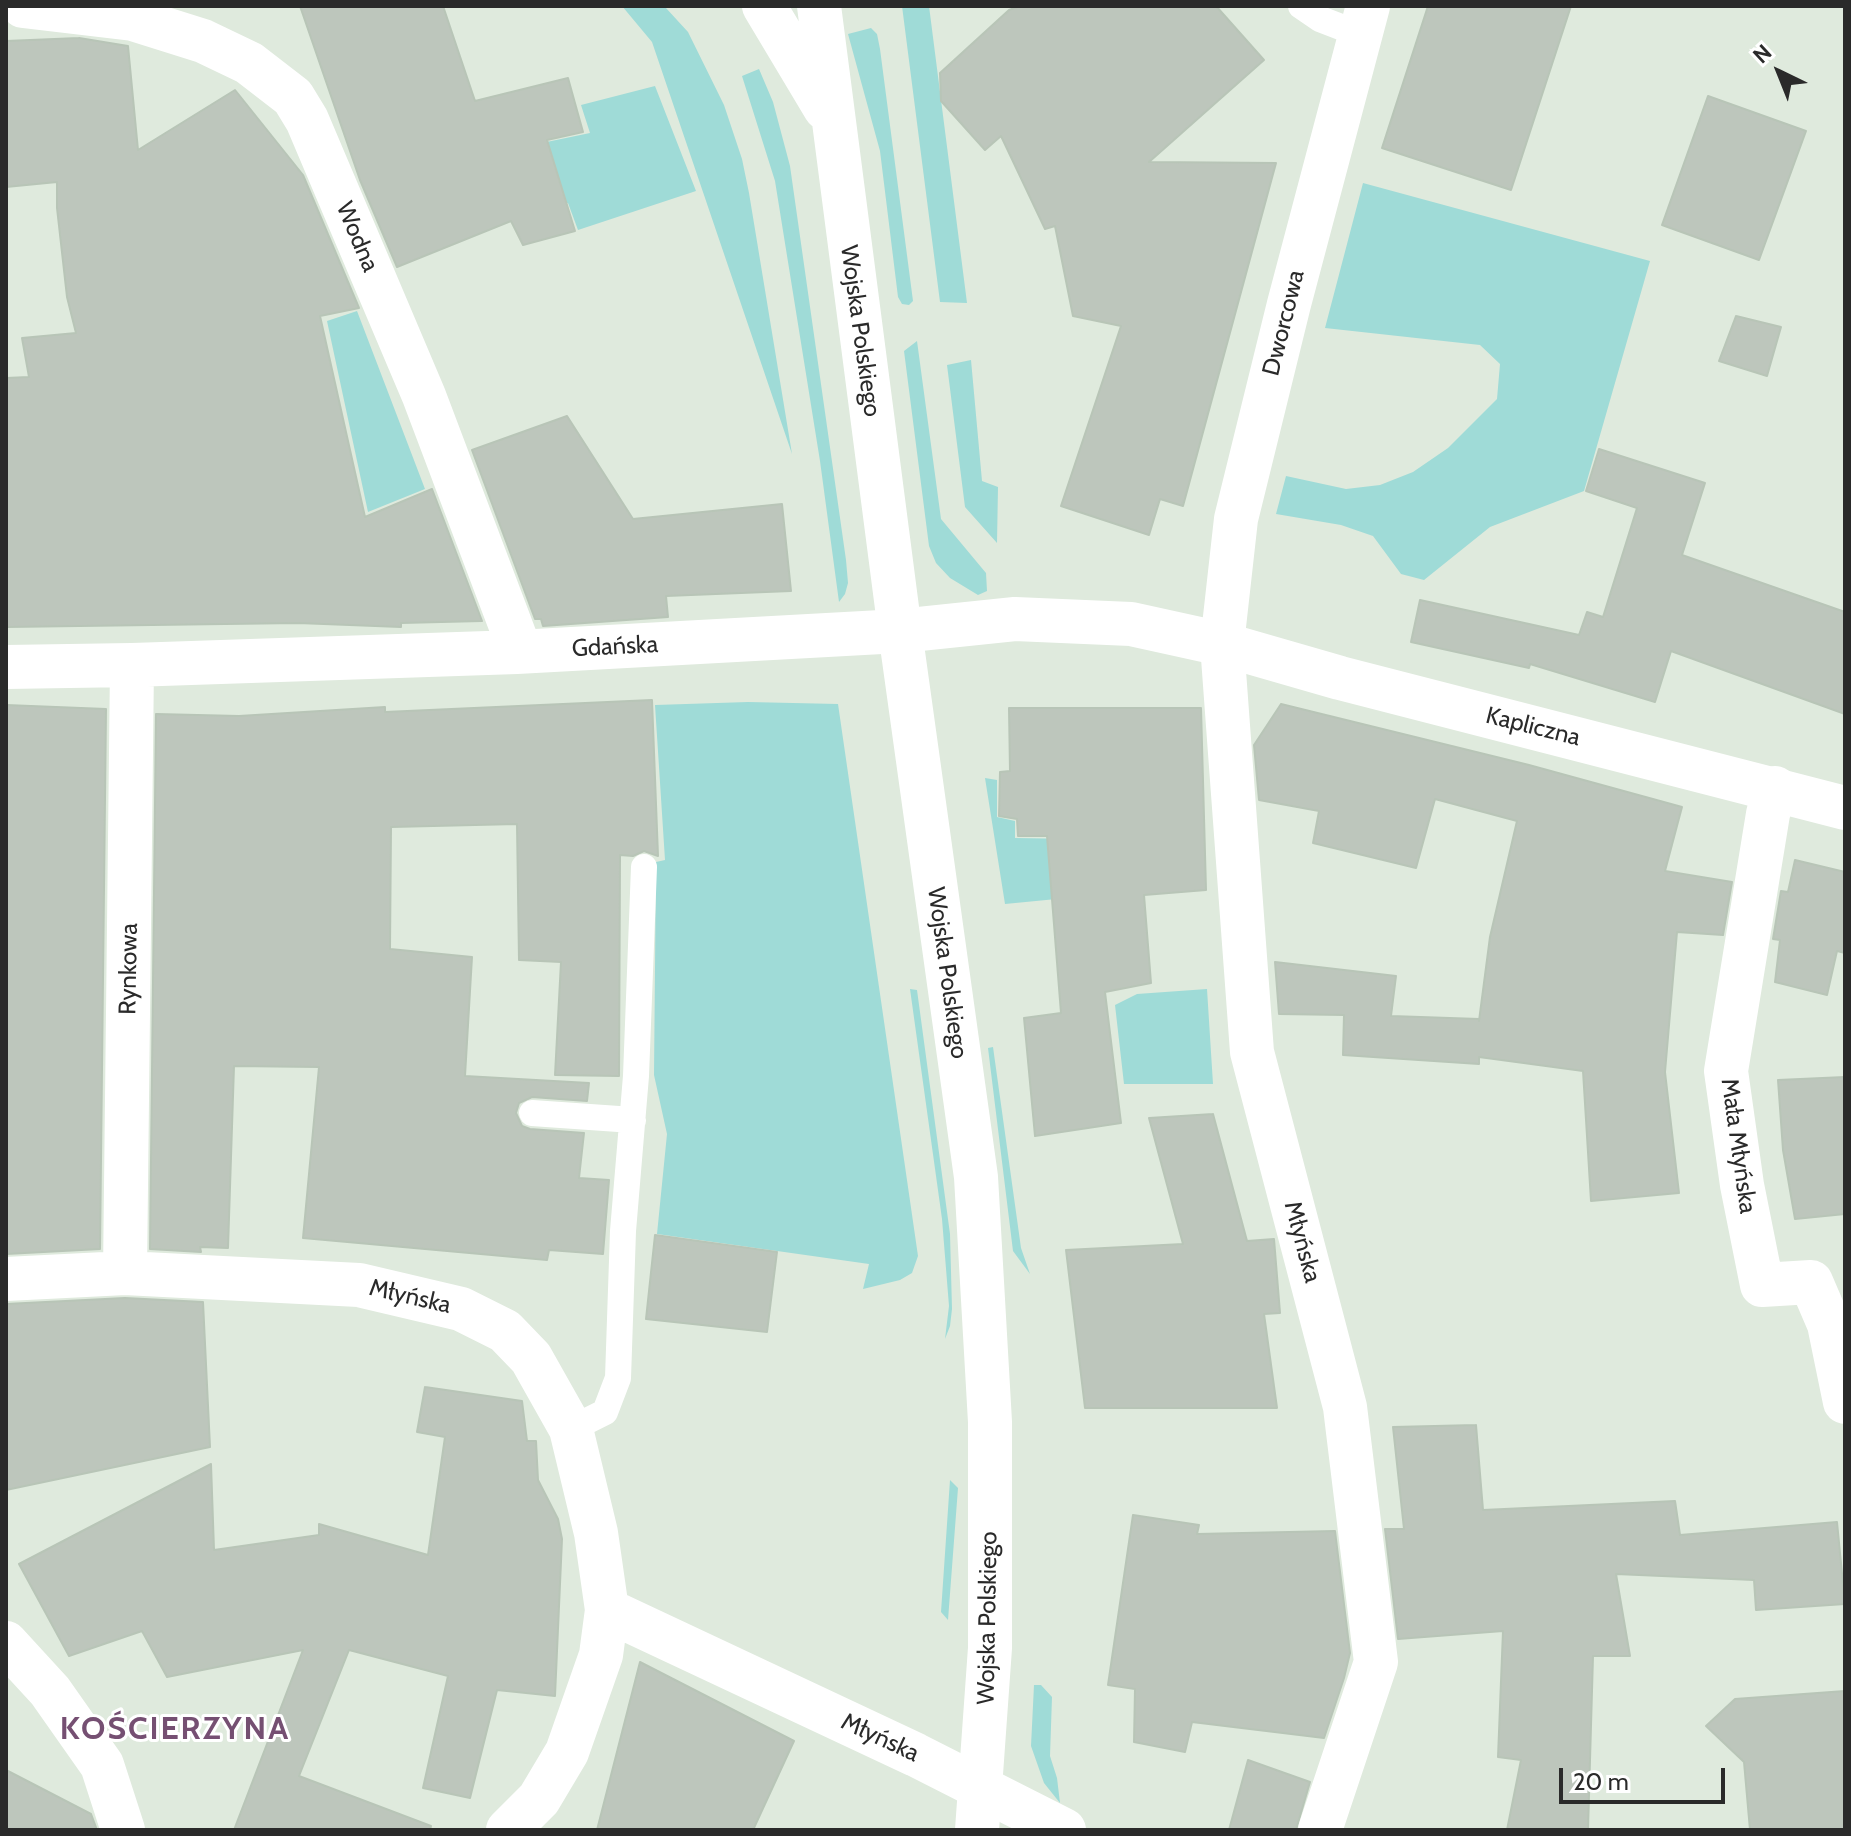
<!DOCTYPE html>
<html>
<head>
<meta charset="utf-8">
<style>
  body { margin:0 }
  #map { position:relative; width:1851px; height:1836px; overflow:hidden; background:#dfeadd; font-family:Cabin,sans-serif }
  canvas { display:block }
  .frame { position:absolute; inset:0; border:8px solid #2a2a2a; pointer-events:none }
  .north { position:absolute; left:1739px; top:32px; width:80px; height:80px; -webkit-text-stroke:6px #fff; paint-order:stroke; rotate:317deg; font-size:22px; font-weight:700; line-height:32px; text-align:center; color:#2a2a2a }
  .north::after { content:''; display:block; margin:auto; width:28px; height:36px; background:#2a2a2a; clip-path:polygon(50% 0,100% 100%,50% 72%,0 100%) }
  .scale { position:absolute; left:1559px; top:1768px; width:166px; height:36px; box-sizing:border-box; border:4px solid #2a2a2a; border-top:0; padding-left:10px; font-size:24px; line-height:28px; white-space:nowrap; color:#2a2a2a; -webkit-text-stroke:6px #fff; paint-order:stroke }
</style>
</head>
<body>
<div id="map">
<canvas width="1851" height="1836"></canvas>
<div class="frame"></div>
<div class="north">N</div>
<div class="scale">20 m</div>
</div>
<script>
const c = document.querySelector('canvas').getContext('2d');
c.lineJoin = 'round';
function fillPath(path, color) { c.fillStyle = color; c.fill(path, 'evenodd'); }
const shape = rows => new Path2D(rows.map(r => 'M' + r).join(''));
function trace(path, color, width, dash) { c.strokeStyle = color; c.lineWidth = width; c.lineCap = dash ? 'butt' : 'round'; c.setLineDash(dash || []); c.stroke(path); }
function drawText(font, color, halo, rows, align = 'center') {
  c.font = font + ' Cabin,sans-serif'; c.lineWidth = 6; c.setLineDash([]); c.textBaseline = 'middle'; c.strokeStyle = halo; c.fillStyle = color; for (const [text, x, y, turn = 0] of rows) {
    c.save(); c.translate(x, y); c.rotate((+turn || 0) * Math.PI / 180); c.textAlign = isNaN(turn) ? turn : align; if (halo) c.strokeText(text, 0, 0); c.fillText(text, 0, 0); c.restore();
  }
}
fillPath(shape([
  [622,6,663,6,666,8,688,32,724,105,742,159,749,193,792,454,652,42],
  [902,6,929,6,967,303,940,302],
  [871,28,877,34,880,49,913,301,909,305,902,304,898,297,880,151,848,34],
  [759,69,773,102,790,166,846,560,848,583,845,594,839,602,820,461,775,181,742,76],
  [655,86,696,191,578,230,568,203,547,210,537,144,590,133,581,105],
  [1363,183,1650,261,1584,491,1490,527,1424,580,1401,574,1373,536,1341,525,1276,514,1286,476,1346,489,1380,485,1413,472,1448,448,1497,399,1500,364,1480,345,1325,328],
  [357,311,425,489,368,512,327,321],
  [917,341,941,519,986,573,987,591,978,595,950,578,936,563,929,546,904,351],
  [971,360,982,481,998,487,997,543,965,507,947,365],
  [748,702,838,704,918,1256,912,1273,900,1280,863,1289,869,1264,657,1234,667,1134,654,1075,656,862,665,860,655,705],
  [985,778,997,780,997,817,1015,821,1015,838,1076,839,1108,894,1005,904],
  [910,989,917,990,950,1234,952,1309,950,1326,945,1339,949,1306,942,1219],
  [1207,989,1213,1084,1124,1084,1115,1005,1137,994],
  [993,1047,1021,1248,1030,1274,1013,1251,988,1048],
  [950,1480,958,1488,948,1620,941,1612],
  [1034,1685,1041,1685,1052,1697,1050,1756,1057,1778,1060,1803,1044,1783,1031,1746]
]), '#9fdbd7');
const building = shape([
  [300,6,443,6,475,101,568,78,583,132,547,140,575,231,523,245,511,221,397,267,360,180,300,6],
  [1020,6,1216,6,1264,60,1149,162,1276,163,1183,506,1160,499,1149,535,1061,506,1121,326,1073,316,1055,226,1045,229,1001,136,985,150,941,101,940,73,1009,10,1020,6],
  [1428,6,1571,6,1511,190,1382,148,1428,6],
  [79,38,128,46,138,150,235,90,303,175,359,308,320,316,365,517,432,489,482,621,401,623,401,627,298,623,6,627,6,378,29,377,22,338,76,333,67,297,57,208,57,182,6,187,6,41,79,38],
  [1708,96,1806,131,1759,260,1662,225,1708,96],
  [1736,316,1781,327,1767,376,1719,361,1736,316],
  [567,416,633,519,782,504,791,591,666,596,668,617,543,626,541,619,535,619,472,450,567,416],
  [1599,449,1705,483,1682,555,1845,612,1845,714,1671,651,1655,702,1530,664,1529,668,1411,642,1420,600,1579,635,1587,612,1603,617,1637,508,1586,491,1599,449],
  [652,700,658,856,644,851,633,856,620,855,619,1076,555,1075,561,962,519,960,517,824,391,827,390,949,472,957,465,1076,589,1083,587,1101,532,1097,519,1103,516,1113,522,1126,530,1129,584,1133,579,1178,609,1180,603,1254,549,1250,547,1260,303,1238,319,1067,234,1066,228,1248,200,1247,201,1252,150,1249,156,714,239,716,385,707,385,712,652,700],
  [1281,704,1529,765,1682,807,1665,871,1732,882,1723,935,1677,932,1665,1072,1679,1193,1591,1201,1583,1071,1479,1057,1479,1064,1343,1055,1344,1015,1279,1014,1275,962,1396,976,1391,1016,1479,1019,1479,1021,1490,937,1517,821,1435,799,1416,868,1313,843,1319,811,1259,800,1254,745,1281,704],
  [6,705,106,709,100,1249,6,1254,6,705],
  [1009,708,1201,708,1206,890,1144,895,1151,983,1105,992,1121,1123,1035,1136,1024,1018,1061,1013,1047,836,1018,836,1017,819,999,816,1000,772,1010,771,1009,708],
  [1795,860,1845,872,1845,953,1837,951,1827,995,1775,982,1780,940,1773,939,1781,891,1788,892,1795,860],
  [1845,1077,1845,1214,1795,1219,1783,1150,1778,1080,1845,1077],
  [1213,1114,1247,1241,1274,1239,1280,1313,1264,1314,1277,1408,1085,1408,1066,1250,1183,1244,1149,1118,1213,1114],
  [655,1235,777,1252,767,1332,646,1319,655,1235],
  [125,1298,203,1302,210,1447,6,1490,6,1304,125,1298],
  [425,1387,522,1401,527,1441,536,1441,538,1480,558,1519,562,1539,555,1696,497,1690,470,1798,423,1788,448,1676,349,1650,299,1776,431,1826,430,1830,234,1830,303,1650,167,1677,142,1631,69,1656,19,1564,211,1464,214,1550,319,1535,319,1524,428,1555,445,1437,417,1432,425,1387],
  [1476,1425,1483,1510,1675,1501,1680,1535,1837,1522,1845,1604,1756,1610,1754,1580,1616,1574,1630,1656,1593,1656,1588,1830,1507,1830,1521,1760,1498,1757,1503,1631,1398,1639,1385,1529,1404,1529,1393,1427,1476,1425],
  [1133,1515,1199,1525,1197,1534,1335,1531,1350,1653,1344,1678,1324,1738,1192,1722,1185,1752,1134,1742,1135,1689,1108,1685,1133,1515],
  [640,1662,794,1741,753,1830,597,1830,640,1662],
  [1845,1691,1845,1830,1750,1830,1744,1762,1706,1726,1735,1699,1845,1691],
  [1248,1760,1310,1782,1296,1830,1229,1830,1248,1760],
  [6,1770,91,1814,97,1830,6,1830,6,1770]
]);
fillPath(building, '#bdc6bc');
trace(building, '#b8c5b7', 2);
trace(shape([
  [1301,6,1320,19,1359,34],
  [532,1113,633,1120],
  [571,1429,605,1412,618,1378,623,1231,636,1076,644,867]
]), '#fff', 26);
trace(shape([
  [23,6,133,19,203,41,249,63,293,97,307,120,424,396,515,637,517,652],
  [1222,644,1252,1052,1345,1407,1376,1662,1320,1830],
  [6,667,132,665,517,652,900,631],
  [1775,788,1768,814,1726,1071,1742,1185,1762,1285,1811,1282,1829,1324,1845,1402],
  [125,1273,132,665],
  [6,1279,125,1273,359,1285,461,1309,505,1331,531,1358,571,1429,596,1533,607,1610,601,1655,567,1752,539,1799,508,1830],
  [607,1610,916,1755,1064,1830],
  [6,1643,50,1691,102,1765,123,1830]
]), '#fff', 44);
trace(shape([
  [900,631,1015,619,1131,624,1222,644,1340,678,1845,808],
  [1222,644,1236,519,1289,304,1368,6]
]), '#fff', 44);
trace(shape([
  [764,6,825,108],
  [819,6,900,631,976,1177,990,1422,990,1648,977,1830]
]), '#fff', 44);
drawText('24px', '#2a2a2a', '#fff', [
  ["Wodna",357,237,67],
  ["Dworcowa",1284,323,-76],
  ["Wojska Polskiego",860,331,82],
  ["Gdańska",615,647,-3],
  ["Kapliczna",1533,727,14],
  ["Rynkowa",129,969,-89],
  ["Wojska Polskiego",947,973,82],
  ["Mała Młyńska",1738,1146,82],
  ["Młyńska",1302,1242,75],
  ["Młyńska",410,1297,13],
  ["Wojska Polskiego",988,1618,-89],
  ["Młyńska",880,1738,25]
]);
c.letterSpacing = '2px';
drawText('bold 32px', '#754f72', '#fff', [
  ["KOŚCIERZYNA",175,1730]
]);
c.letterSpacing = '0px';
</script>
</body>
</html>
